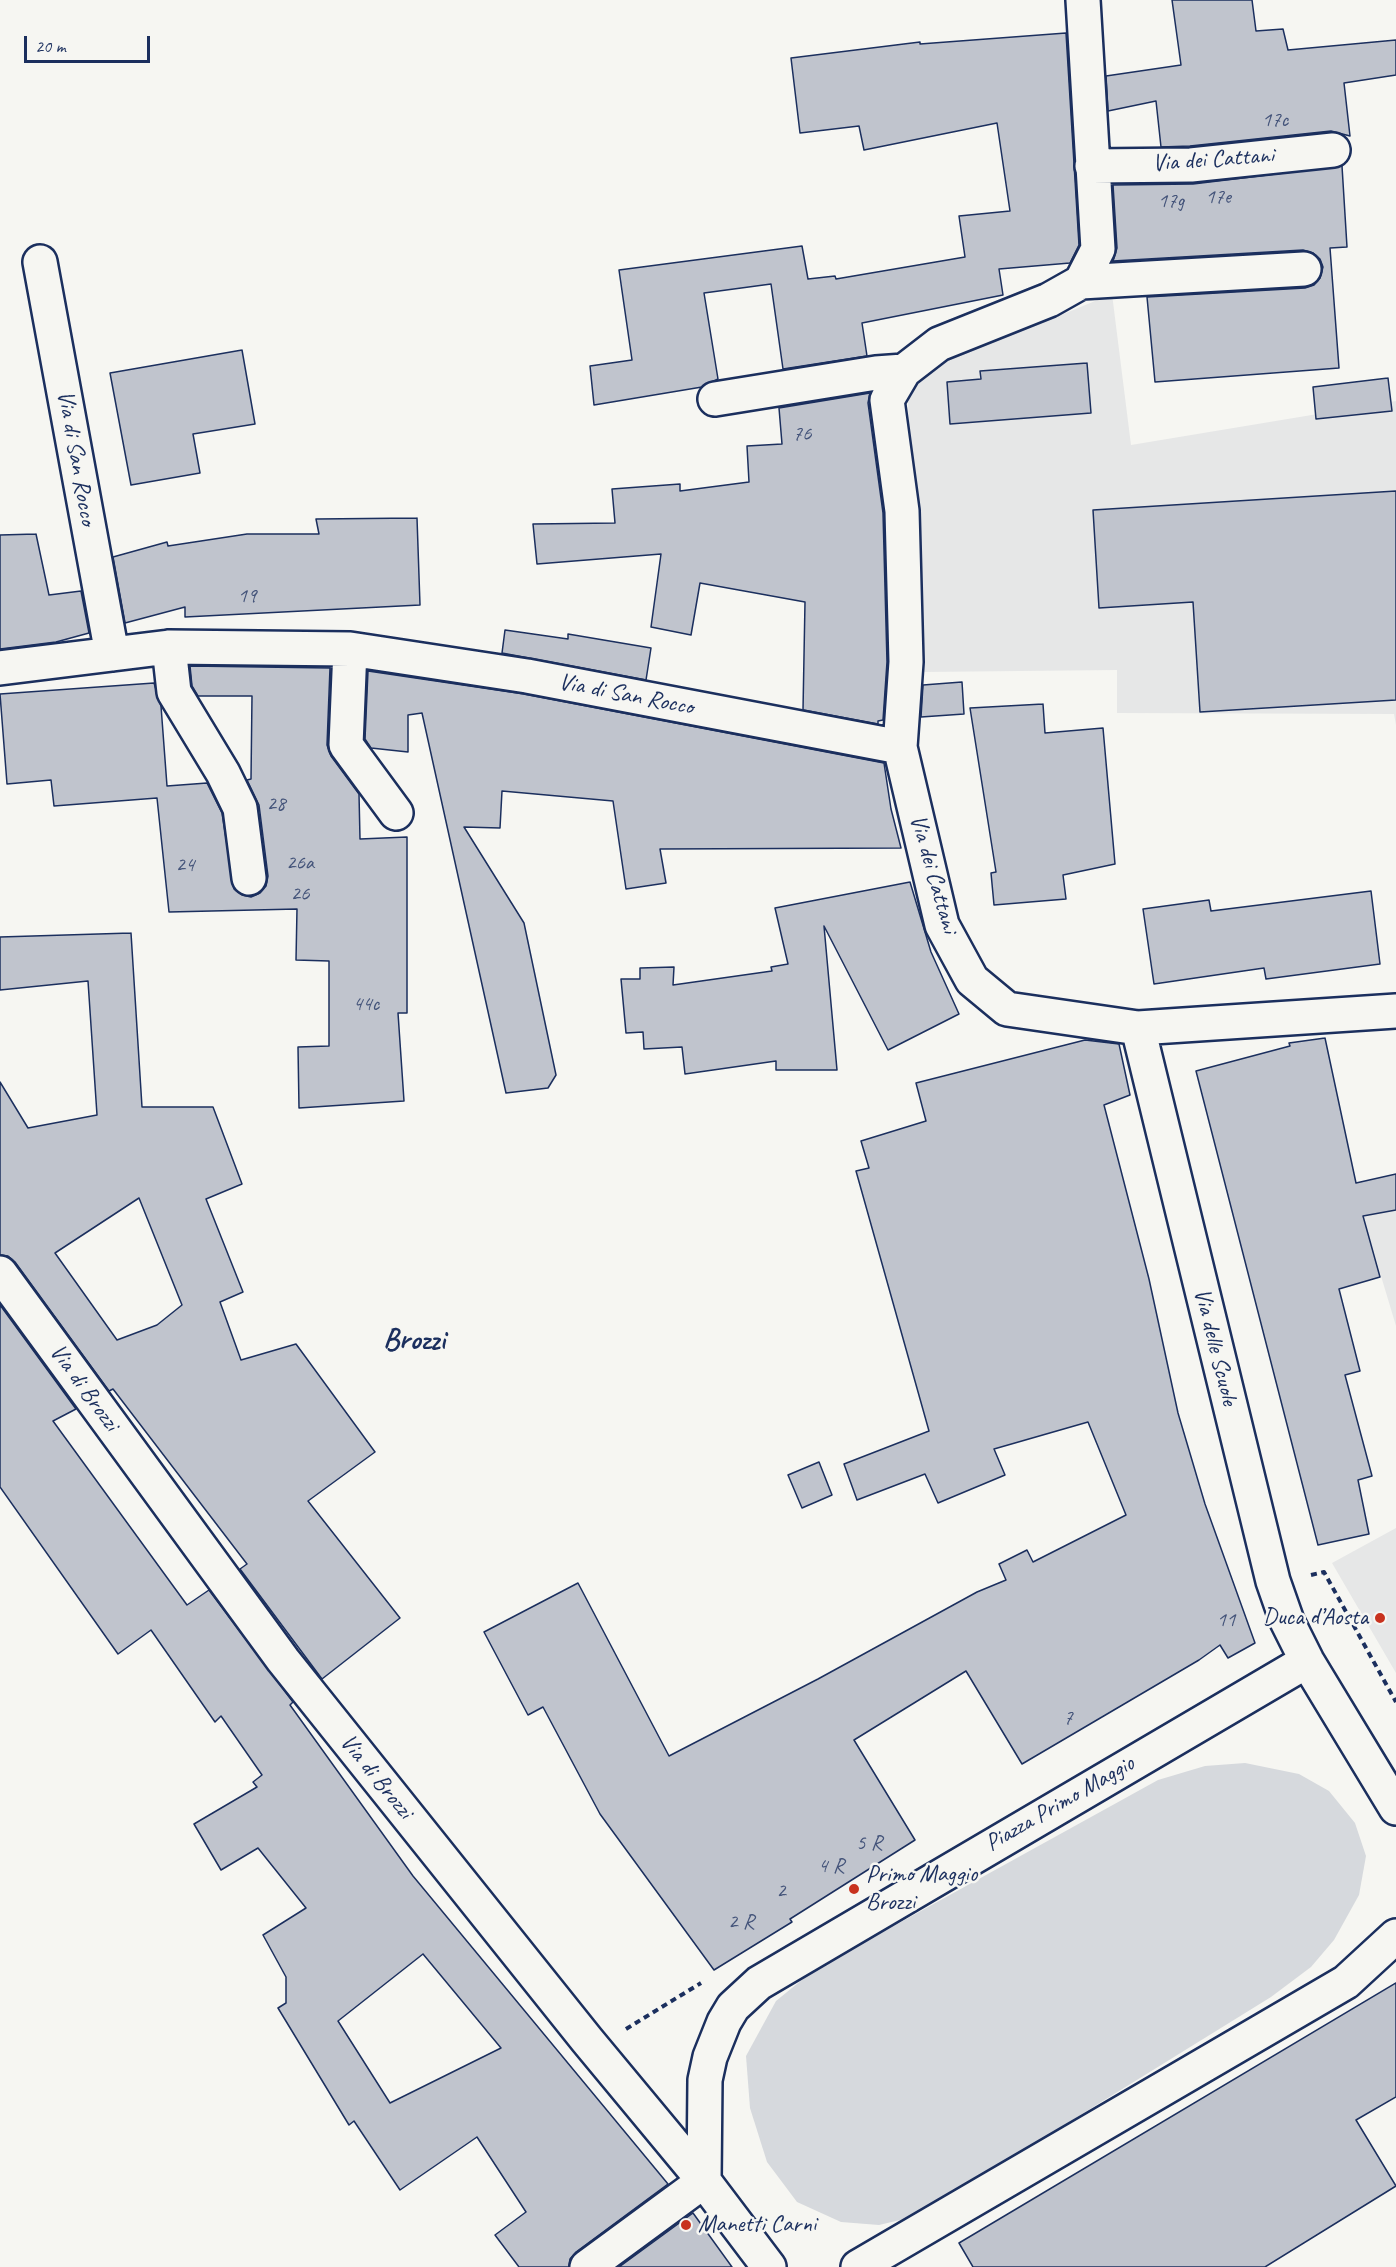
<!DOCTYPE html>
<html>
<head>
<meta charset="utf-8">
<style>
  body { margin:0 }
  #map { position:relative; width:1396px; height:2267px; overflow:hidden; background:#f6f6f2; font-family:Caveat,sans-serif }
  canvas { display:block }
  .scale { position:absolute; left:24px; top:36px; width:126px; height:27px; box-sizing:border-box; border:3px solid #1b2f5e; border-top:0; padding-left:8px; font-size:18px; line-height:21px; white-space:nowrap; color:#1b2f5e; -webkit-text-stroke:4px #f6f6f2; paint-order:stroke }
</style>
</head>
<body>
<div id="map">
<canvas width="1396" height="2267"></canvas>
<div class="scale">20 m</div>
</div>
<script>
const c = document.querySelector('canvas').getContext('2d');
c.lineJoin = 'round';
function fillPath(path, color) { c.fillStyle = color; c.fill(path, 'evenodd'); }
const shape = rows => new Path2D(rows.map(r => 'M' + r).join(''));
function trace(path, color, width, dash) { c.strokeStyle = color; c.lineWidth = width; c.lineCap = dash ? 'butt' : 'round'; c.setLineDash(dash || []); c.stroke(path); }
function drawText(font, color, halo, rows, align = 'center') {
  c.font = font + ' Caveat,sans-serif'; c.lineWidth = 5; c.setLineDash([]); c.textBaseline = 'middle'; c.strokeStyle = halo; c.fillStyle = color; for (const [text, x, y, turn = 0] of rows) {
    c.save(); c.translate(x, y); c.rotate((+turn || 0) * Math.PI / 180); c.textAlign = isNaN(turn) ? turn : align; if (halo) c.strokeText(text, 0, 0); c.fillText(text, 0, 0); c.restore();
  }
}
fillPath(shape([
  [1112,294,1131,445,1396,401,1396,725,1394,714,1117,713,1117,670,923,672,909,455,908,389,932,360,1032,327],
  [1396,1210,1396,1326,1363,1216],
  [1396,1528,1396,1673,1332,1563]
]), '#e6e7e7');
fillPath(shape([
  [1245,1763,1299,1774,1329,1791,1355,1823,1366,1856,1359,1895,1334,1940,1311,1967,1271,1997,917,2216,879,2225,841,2222,797,2202,767,2162,750,2108,746,2056,776,2001,814,1970,1158,1780,1205,1766]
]), '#d6d9dd');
const building = shape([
  [1172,0,1252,0,1256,31,1283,29,1288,50,1396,40,1396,75,1344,83,1350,136,1331,131,1190,146,1161,147,1156,101,1108,111,1106,76,1181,65,1172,0],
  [1066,33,1079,245,1070,263,999,269,1003,295,862,323,867,356,783,369,771,284,704,293,718,379,702,387,594,405,590,366,632,360,619,270,802,246,808,279,835,276,836,279,965,257,959,216,1010,211,997,123,864,150,859,126,800,133,791,58,920,42,920,44,1066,33],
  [1342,166,1347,247,1330,248,1339,368,1155,382,1147,297,1305,288,1314,285,1320,278,1323,267,1320,259,1313,253,1303,250,1113,261,1117,248,1113,185,1193,184,1342,166],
  [242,350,255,424,193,434,200,473,131,485,110,373,242,350],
  [1087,363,1091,413,950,424,947,382,981,379,980,371,1087,363],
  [1388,378,1392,411,1316,419,1313,387,1388,378],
  [870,393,868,403,883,513,887,662,883,720,878,721,878,724,803,710,805,602,700,583,691,635,651,627,661,554,537,564,533,524,615,523,612,489,680,484,680,491,749,482,747,446,782,444,779,408,870,393],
  [1396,491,1396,700,1200,712,1193,602,1099,608,1093,510,1396,491],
  [417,518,420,605,185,617,185,607,125,623,113,557,167,542,168,546,247,534,319,534,316,519,417,518],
  [36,534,49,595,81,591,89,633,56,642,0,649,0,535,36,534],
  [505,630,568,639,568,634,651,648,646,680,502,653,505,630],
  [190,666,330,668,327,745,331,756,359,794,360,839,407,837,407,1013,398,1013,404,1101,299,1108,298,1047,329,1046,329,961,296,960,297,909,169,912,157,798,54,806,51,780,7,784,0,694,154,683,161,706,167,786,207,783,222,813,234,889,242,895,251,897,260,893,266,886,268,876,259,805,247,780,251,779,252,696,198,696,192,686,190,666],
  [368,671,524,694,884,763,891,809,901,848,660,849,666,883,626,889,613,801,502,791,500,828,464,827,524,923,556,1075,548,1088,506,1093,422,713,408,715,408,752,371,748,365,739,368,671],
  [962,682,964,714,921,717,923,685,962,682],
  [1043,704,1045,733,1103,728,1115,864,1063,875,1066,899,994,905,991,873,996,872,970,708,1043,704],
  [910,882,931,952,959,1014,888,1050,824,926,837,1070,776,1070,776,1061,685,1074,682,1047,644,1049,643,1032,626,1033,621,979,640,979,640,968,674,967,673,985,772,971,771,967,788,964,775,908,910,882],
  [1371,891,1380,964,1266,979,1264,968,1154,984,1143,909,1209,900,1211,911,1371,891],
  [131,933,142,1107,213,1107,242,1184,206,1199,243,1292,220,1302,241,1360,296,1344,375,1452,308,1501,400,1618,322,1679,240,1569,247,1564,113,1389,109,1391,15,1262,8,1256,0,1255,0,1082,28,1128,97,1115,88,981,0,990,0,937,131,933],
  [139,1198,182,1305,157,1325,117,1340,55,1253,139,1198],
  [1325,1038,1356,1183,1396,1174,1396,1210,1363,1216,1380,1277,1339,1289,1360,1371,1345,1375,1372,1476,1358,1480,1369,1534,1318,1545,1196,1071,1290,1046,1289,1043,1325,1038],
  [1085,1040,1119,1044,1130,1095,1104,1105,1149,1279,1178,1413,1205,1504,1255,1643,1228,1658,1220,1645,1199,1660,1022,1764,966,1671,854,1740,915,1840,790,1919,792,1922,714,1970,600,1814,543,1707,528,1715,484,1632,578,1583,669,1756,818,1679,977,1592,1006,1580,999,1564,1027,1550,1033,1562,1126,1515,1088,1422,994,1449,1005,1475,938,1503,925,1474,857,1500,844,1464,929,1431,856,1171,869,1168,861,1141,926,1121,916,1083,1085,1040],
  [0,1305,76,1409,53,1421,187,1605,209,1590,293,1702,290,1705,413,1876,668,2184,576,2252,570,2259,569,2267,519,2267,495,2235,526,2212,477,2137,400,2190,354,2121,349,2125,278,2008,286,2003,286,1977,263,1935,306,1908,258,1848,221,1870,194,1824,257,1787,253,1782,262,1775,221,1716,215,1722,151,1630,118,1654,0,1487,0,1305],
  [423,1954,501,2048,390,2103,338,2021,423,1954],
  [819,1462,832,1495,802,1508,788,1475,819,1462],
  [1396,1983,1396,2097,1356,2120,1396,2186,1265,2267,973,2267,959,2243,1396,1983],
  [693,2213,732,2267,619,2267,693,2213]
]);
fillPath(building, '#c0c4cd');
trace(building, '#1b2f5e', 1.5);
const minor = shape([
  [1083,0,1098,249,1081,282,1049,300,939,344,904,371,887,400,902,511,906,662,900,747,942,925,972,980,1007,1009,1138,1028,1396,1011],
  [1092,166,1191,165,1333,150],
  [40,262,112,654],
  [1081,282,1304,269],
  [715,399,876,373,904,371],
  [169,647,174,692,223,773,240,808,249,878],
  [350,649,346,745,396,813],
  [0,668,169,647,350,649,527,676,900,747],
  [1138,1028,1273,1581,1287,1621,1307,1661,1396,1808],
  [0,1273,283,1660,587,2040,704,2181,769,2267],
  [704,2181,705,2080,710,2057,724,2022,733,2007,759,1983,1307,1661],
  [587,2267,704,2181],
  [858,2267,1346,1982,1396,1936]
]);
trace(minor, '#1b2f5e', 38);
trace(shape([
  [1311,1575,1324,1572,1396,1702],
  [626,2029,701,1983]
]), '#1b2f5e', 4, [6, 4.5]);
trace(minor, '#f6f6f2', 33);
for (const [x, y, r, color] of [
  [1380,1618,6,"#c8321e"],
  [854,1889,6,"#c8321e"],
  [686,2225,6,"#c8321e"]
]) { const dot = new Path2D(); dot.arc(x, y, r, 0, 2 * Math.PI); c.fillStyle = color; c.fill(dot); trace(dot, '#f6f6f2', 2); }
drawText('21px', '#44547a', null, [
  ["17c",1275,120],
  ["17e",1218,197],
  ["17g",1171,201],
  ["76",802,434],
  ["19",247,596],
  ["28",276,804],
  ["26a",300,863],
  ["24",185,865],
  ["26",300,894],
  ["44c",366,1004],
  ["11",1226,1620],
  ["7",1068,1718],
  ["5 R",869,1843],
  ["4 R",831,1866],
  ["2",781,1891],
  ["2 R",741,1922]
]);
drawText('24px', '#1b2f5e', '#f6f6f2', [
  ["Via dei Cattani",1213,160,-4],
  ["Via di San Rocco",76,458,80],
  ["Via di San Rocco",626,695,11],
  ["Via dei Cattani",933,874,74],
  ["Via delle Scuole",1215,1347,76],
  ["Via di Brozzi",84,1388,54],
  ["Via di Brozzi",376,1777,51],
  ["Piazza Primo Maggio",1060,1804,-30]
]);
drawText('24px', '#1b2f5e', '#f6f6f2', [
  ["Duca d’Aosta",1368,1618,"right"],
  ["Primo Maggio",866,1875],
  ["Brozzi",866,1903],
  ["Manetti Carni",698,2225]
], 'left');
drawText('bold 30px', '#1b2f5e', '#f6f6f2', [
  ["Brozzi",414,1341]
]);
</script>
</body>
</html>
